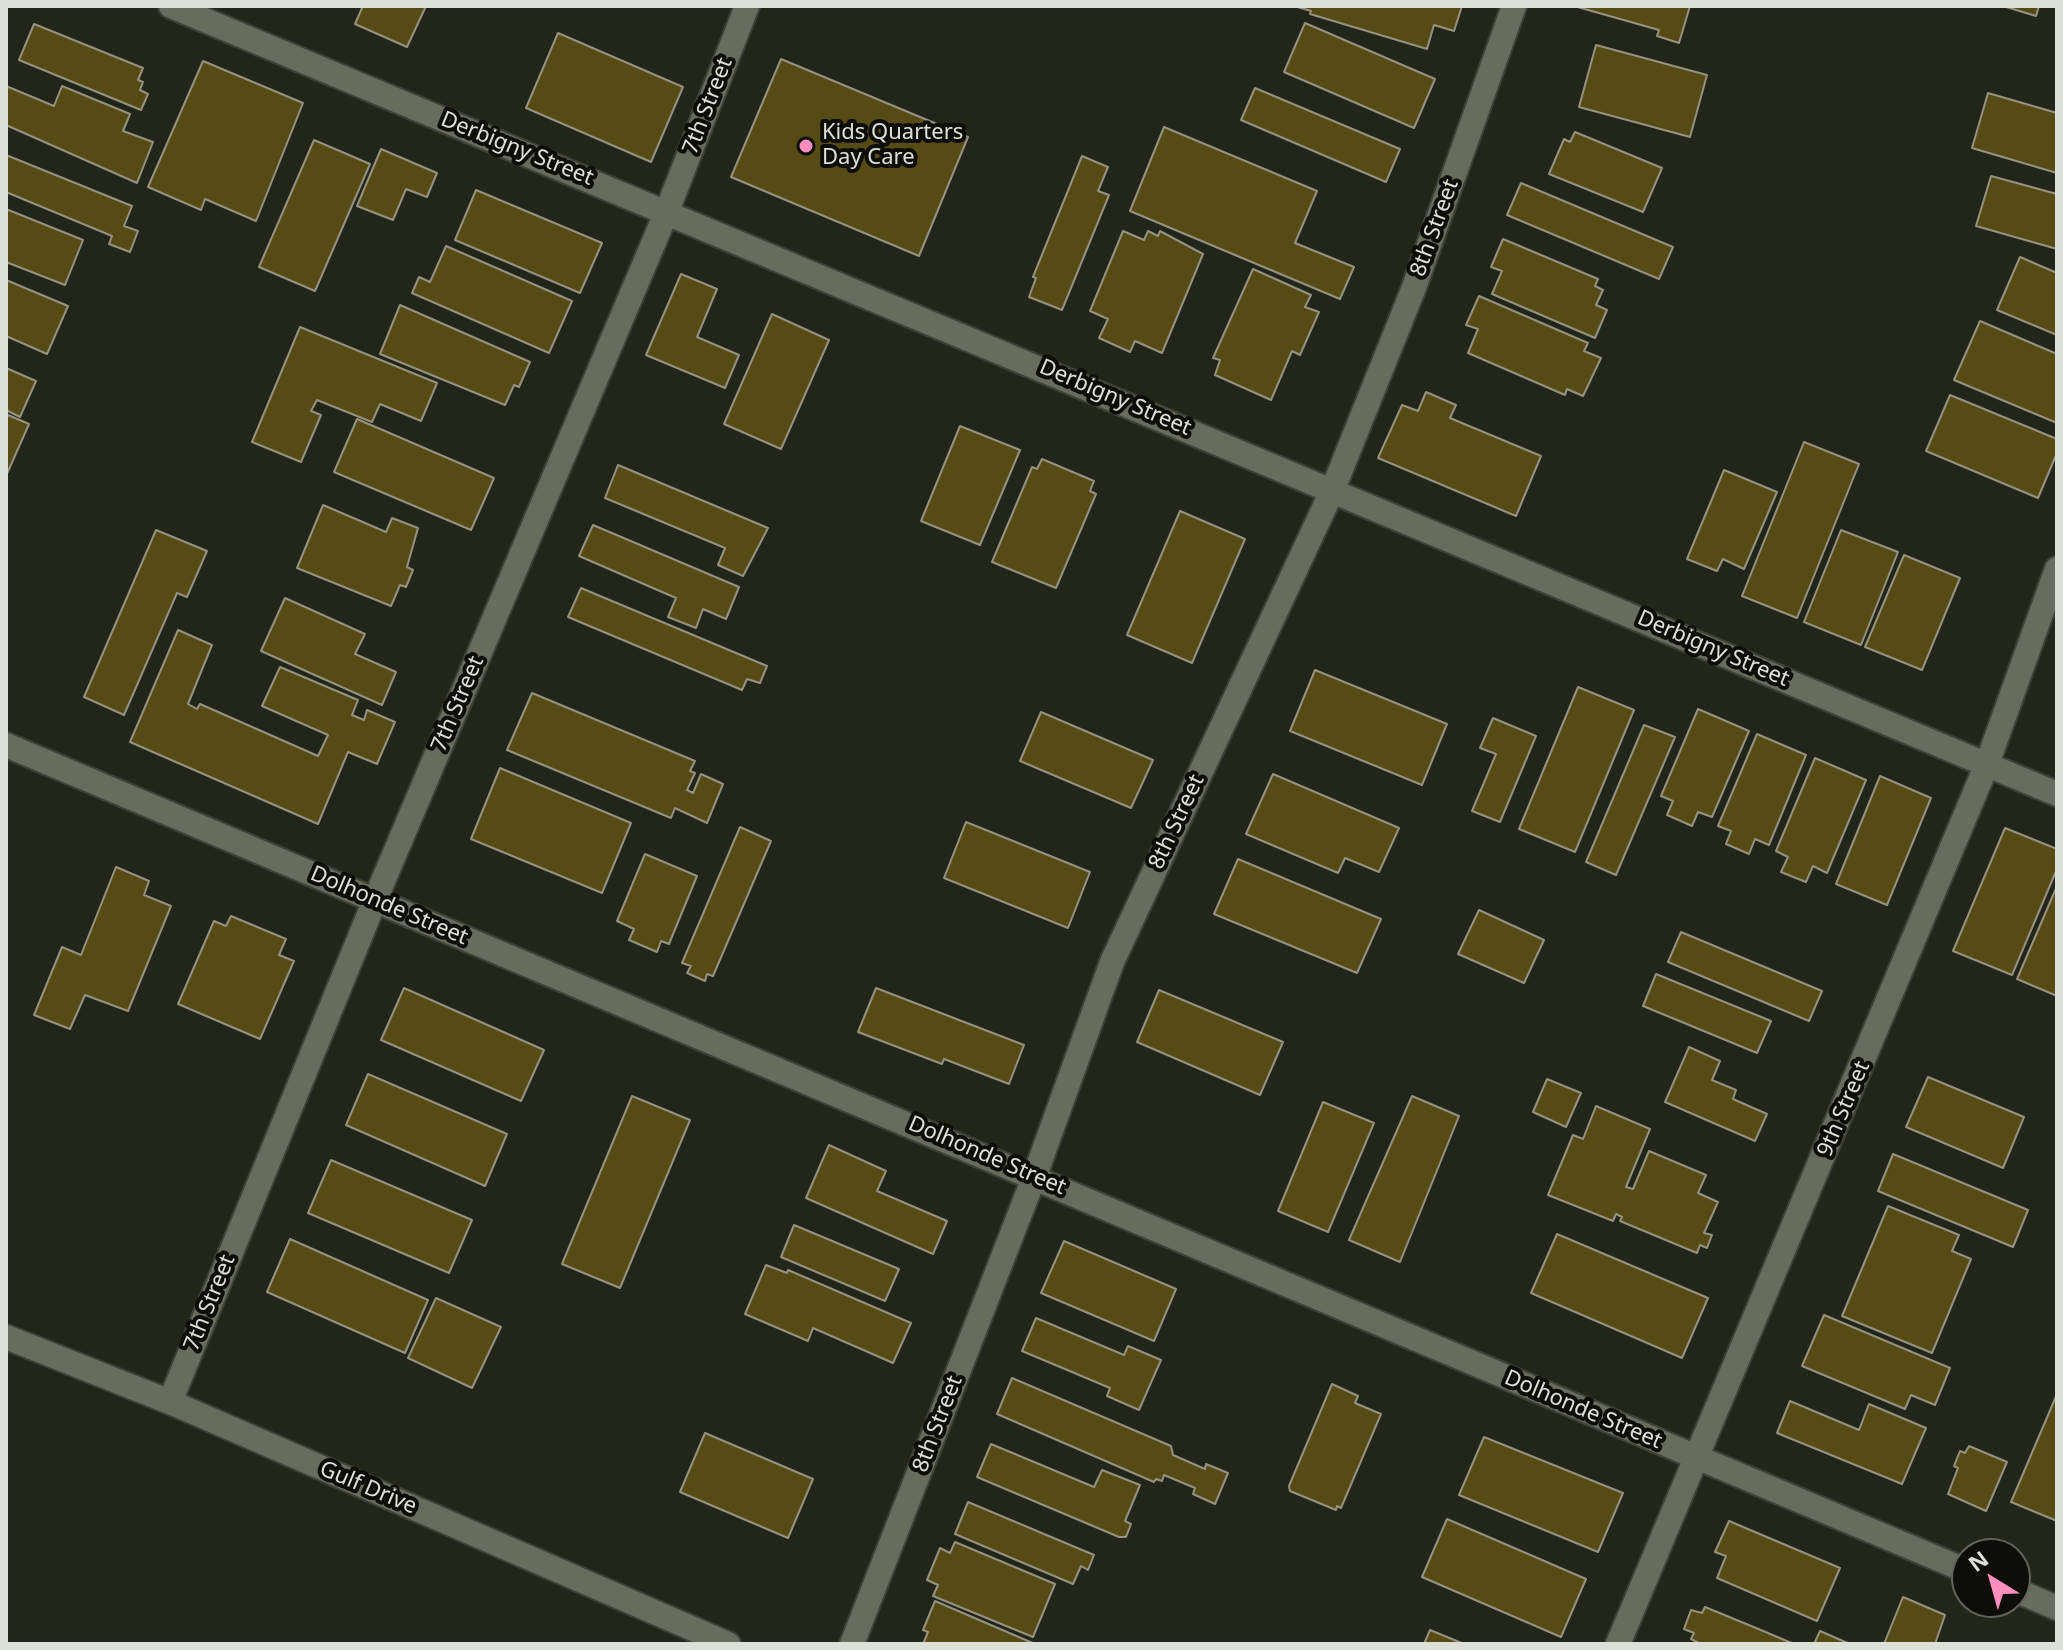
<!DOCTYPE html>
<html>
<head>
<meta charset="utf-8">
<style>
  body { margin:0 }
  #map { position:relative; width:2063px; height:1650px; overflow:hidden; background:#222619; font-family:"Noto Sans",sans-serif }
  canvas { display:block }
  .frame { position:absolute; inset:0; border:8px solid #dde0d7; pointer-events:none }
  .north { position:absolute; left:1951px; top:1538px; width:80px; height:80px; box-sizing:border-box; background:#0d0e09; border:2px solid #60625b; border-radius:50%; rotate:323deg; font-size:22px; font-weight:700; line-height:32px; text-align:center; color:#dde0d7 }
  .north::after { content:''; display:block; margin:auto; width:28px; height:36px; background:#fd8ebe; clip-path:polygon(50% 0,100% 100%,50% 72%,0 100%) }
</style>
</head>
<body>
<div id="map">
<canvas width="2063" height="1650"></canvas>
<div class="frame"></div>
<div class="north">N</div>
</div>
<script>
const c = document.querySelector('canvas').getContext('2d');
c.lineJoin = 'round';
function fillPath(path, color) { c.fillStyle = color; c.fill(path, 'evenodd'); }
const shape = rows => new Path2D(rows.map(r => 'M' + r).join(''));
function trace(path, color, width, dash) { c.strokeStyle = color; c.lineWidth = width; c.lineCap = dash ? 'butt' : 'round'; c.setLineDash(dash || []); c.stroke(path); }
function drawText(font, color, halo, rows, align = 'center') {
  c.font = font + ' "Noto Sans",sans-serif'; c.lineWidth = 8; c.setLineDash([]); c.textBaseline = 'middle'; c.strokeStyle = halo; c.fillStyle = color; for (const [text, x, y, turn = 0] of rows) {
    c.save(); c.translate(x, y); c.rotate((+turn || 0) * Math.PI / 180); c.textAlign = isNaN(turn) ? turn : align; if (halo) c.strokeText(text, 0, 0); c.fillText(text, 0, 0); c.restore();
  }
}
const building = shape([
  [363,6,426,6,407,47,355,24,363,6],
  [1294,6,1462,6,1454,31,1434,25,1427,49,1310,14,1311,11,1294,6],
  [1574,6,1690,6,1679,43,1657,36,1659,30,1574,6],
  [2003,6,2039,6,2036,16,2003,6],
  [1305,23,1435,79,1414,128,1284,72,1305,23],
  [34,24,143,68,138,80,143,82,140,90,148,94,141,110,19,60,34,24],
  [558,33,683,87,651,162,526,108,558,33],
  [1596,45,1707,75,1690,137,1579,107,1596,45],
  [781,59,968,137,919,256,731,177,781,59],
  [203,61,303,103,256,221,205,199,201,210,148,187,203,61],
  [6,86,54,106,62,86,130,114,123,131,153,142,137,183,6,125,6,86],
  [1255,88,1400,149,1386,182,1241,120,1255,88],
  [1988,93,2057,113,2057,173,1972,148,1988,93],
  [1164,127,1317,191,1295,243,1354,267,1340,299,1130,211,1164,127],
  [1575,132,1662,168,1643,212,1549,174,1564,139,1570,142,1575,132],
  [314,140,370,164,315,291,259,267,314,140],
  [381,149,437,173,427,197,406,189,393,220,357,206,381,149],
  [6,155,132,206,124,226,138,231,130,252,109,244,112,236,6,192,6,155],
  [1082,156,1108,167,1098,191,1109,195,1062,310,1029,297,1036,278,1033,277,1082,156],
  [1991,176,2057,194,2057,249,1976,226,1991,176],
  [1521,183,1673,247,1659,279,1507,215,1521,183],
  [476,190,602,243,580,293,455,240,476,190],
  [6,209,83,240,65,285,6,262,6,209],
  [1123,231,1144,240,1148,231,1158,236,1160,231,1203,254,1162,353,1135,341,1130,352,1099,338,1108,319,1090,311,1123,231],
  [1503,239,1598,279,1595,286,1603,290,1596,305,1607,310,1595,338,1492,294,1502,271,1491,267,1503,239],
  [446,246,572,301,549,353,412,293,419,277,430,282,446,246],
  [2020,257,2057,273,2057,335,1997,310,2020,257],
  [1253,269,1311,295,1305,307,1319,312,1300,355,1292,351,1271,400,1215,375,1220,360,1213,358,1253,269],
  [681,274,717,289,697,337,739,355,725,388,646,355,681,274],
  [6,280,68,306,47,354,6,336,6,280],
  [1479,296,1588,343,1584,351,1601,358,1583,396,1567,389,1565,395,1468,353,1478,329,1466,325,1479,296],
  [400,305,530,362,519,387,514,385,505,405,380,354,400,305],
  [772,314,829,340,781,449,724,424,772,314],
  [1980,321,2057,354,2057,423,1954,380,1980,321],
  [300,327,437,383,421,421,380,404,372,422,317,400,311,411,321,415,301,462,252,442,300,327],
  [6,368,36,381,20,417,6,410,6,368],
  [1426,392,1456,405,1450,418,1541,456,1516,516,1378,458,1402,405,1418,411,1426,392],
  [1950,395,2057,439,2057,453,2038,498,1926,451,1950,395],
  [8,415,29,424,6,476,6,419,8,415],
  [357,419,494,478,471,530,334,472,357,419],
  [960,426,1020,450,980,545,921,521,960,426],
  [1804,442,1859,464,1797,618,1742,596,1804,442],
  [1042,459,1094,481,1090,491,1096,494,1056,588,992,562,1032,467,1037,469,1042,459],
  [618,465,768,528,743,576,718,565,725,548,605,498,618,465],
  [1724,470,1777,492,1744,569,1723,559,1717,571,1687,559,1724,470],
  [323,505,386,532,392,518,418,528,407,567,413,570,406,587,400,585,391,606,297,568,323,505],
  [1180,511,1245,539,1192,663,1127,635,1180,511],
  [593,525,739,587,726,619,703,609,696,628,668,617,676,598,579,556,593,525],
  [156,530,207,551,187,597,177,593,124,715,84,697,156,530],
  [1841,530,1898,552,1861,645,1804,622,1841,530],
  [1904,555,1960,578,1922,670,1865,647,1904,555],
  [581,588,767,666,760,683,747,679,742,690,568,617,581,588],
  [285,598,365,634,355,654,396,672,382,705,261,651,285,598],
  [178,630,212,645,188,704,197,709,200,704,318,756,328,735,262,706,280,667,358,700,352,715,364,720,367,710,395,722,377,764,348,752,318,824,130,742,178,630],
  [1315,670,1447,724,1422,785,1290,731,1315,670],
  [1578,687,1634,710,1575,852,1519,829,1578,687],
  [532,693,695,761,690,771,695,773,687,790,693,793,701,774,723,784,707,823,675,808,671,818,507,750,532,693],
  [1698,709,1749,731,1712,817,1698,812,1692,826,1667,815,1673,801,1661,796,1698,709],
  [1041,712,1153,760,1131,808,1020,761,1041,712],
  [1493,718,1536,736,1500,822,1472,811,1496,754,1480,748,1493,718],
  [1644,725,1675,737,1616,875,1586,862,1644,725],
  [1757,734,1806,755,1769,845,1755,839,1749,854,1726,844,1731,831,1718,826,1757,734],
  [1815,758,1866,780,1827,873,1813,866,1806,882,1781,872,1788,857,1776,851,1815,758],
  [500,768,631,823,602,893,471,839,500,768],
  [1273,774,1399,828,1379,872,1345,858,1338,873,1246,834,1273,774],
  [1880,776,1931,798,1887,905,1836,884,1880,776],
  [966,822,1090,872,1068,928,944,878,966,822],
  [740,827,771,841,713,976,707,974,705,981,687,973,691,966,682,963,740,827],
  [2005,828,2057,849,2057,869,2012,975,1953,951,2005,828],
  [645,854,697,876,669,944,661,941,657,952,629,940,634,929,617,921,645,854],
  [1238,859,1381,919,1357,973,1214,914,1238,859],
  [116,867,149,881,144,895,171,906,128,1011,85,995,70,1029,34,1015,62,947,81,955,116,867],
  [2057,886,2057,996,2017,979,2057,886],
  [1479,910,1544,940,1524,983,1458,954,1479,910],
  [231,916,286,939,279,955,294,961,260,1039,178,1004,214,921,226,926,231,916],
  [1681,932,1822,991,1809,1021,1668,962,1681,932],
  [1656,974,1771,1021,1757,1053,1643,1006,1656,974],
  [404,988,544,1050,521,1101,381,1040,404,988],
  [876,988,1024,1045,1009,1084,944,1059,942,1064,858,1032,876,988],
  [1159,990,1283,1042,1260,1095,1137,1042,1159,990],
  [1689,1047,1720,1061,1712,1080,1736,1090,1733,1099,1767,1114,1755,1141,1665,1102,1689,1047],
  [368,1074,507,1134,485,1186,346,1125,368,1074],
  [1928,1077,2024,1117,2003,1168,1906,1127,1928,1077],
  [1547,1079,1581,1093,1566,1127,1533,1112,1547,1079],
  [632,1096,690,1120,620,1288,562,1264,632,1096],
  [1412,1096,1459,1116,1400,1262,1349,1240,1412,1096],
  [1323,1102,1374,1123,1328,1232,1278,1211,1323,1102],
  [1596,1106,1650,1129,1626,1187,1633,1189,1649,1151,1706,1175,1698,1193,1718,1202,1704,1233,1712,1235,1707,1248,1700,1245,1697,1253,1620,1221,1622,1217,1616,1214,1613,1221,1548,1195,1573,1135,1583,1139,1596,1106],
  [829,1145,886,1171,877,1191,947,1221,933,1254,806,1198,829,1145],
  [1893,1154,2028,1210,2013,1247,1878,1191,1893,1154],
  [331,1160,472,1220,449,1273,308,1213,331,1160],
  [1888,1206,1959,1235,1952,1251,1971,1259,1932,1353,1842,1316,1888,1206],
  [794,1225,899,1269,885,1301,781,1257,794,1225],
  [1557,1234,1708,1298,1682,1358,1531,1293,1557,1234],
  [290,1239,428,1300,405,1353,267,1292,290,1239],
  [1064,1241,1176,1289,1154,1341,1041,1293,1064,1241],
  [766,1265,787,1273,788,1270,911,1323,893,1363,813,1328,808,1341,745,1314,766,1265],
  [436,1298,501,1327,472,1388,408,1358,436,1298],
  [1824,1315,1950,1368,1935,1405,1911,1395,1905,1409,1802,1366,1824,1315],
  [1036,1318,1124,1355,1128,1346,1161,1360,1139,1410,1107,1396,1110,1388,1022,1351,1036,1318],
  [1012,1378,1171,1446,1173,1455,1205,1469,1206,1464,1228,1473,1215,1504,1193,1494,1195,1488,1164,1475,1162,1481,1156,1479,1154,1482,997,1414,1012,1378],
  [1332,1384,1358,1396,1355,1403,1381,1414,1341,1508,1337,1506,1336,1510,1290,1491,1289,1486,1332,1384],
  [2057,1394,2057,1521,2011,1502,2057,1394],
  [1790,1401,1859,1430,1869,1404,1926,1428,1902,1484,1777,1433,1790,1401],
  [705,1433,813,1479,788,1538,680,1492,705,1433],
  [1484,1437,1623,1493,1598,1552,1459,1495,1484,1437],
  [991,1444,1094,1487,1102,1470,1140,1485,1125,1521,1131,1524,1126,1537,1119,1537,977,1477,991,1444],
  [1969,1446,2007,1462,1986,1511,1948,1494,1958,1468,1954,1466,1960,1451,1965,1453,1969,1446],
  [968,1502,1094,1555,1088,1570,1081,1566,1073,1584,955,1534,968,1502],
  [1447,1519,1586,1579,1561,1637,1422,1577,1447,1519],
  [1729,1521,1840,1568,1817,1621,1717,1578,1726,1556,1715,1552,1729,1521],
  [955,1542,1055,1584,1033,1637,933,1596,938,1585,927,1580,940,1548,950,1553,955,1542],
  [1903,1597,1945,1615,1935,1644,1884,1644,1903,1597],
  [935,1601,1035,1644,923,1644,928,1632,923,1630,935,1601],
  [1705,1607,1756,1628,1794,1644,1701,1644,1691,1639,1694,1633,1684,1629,1691,1610,1702,1613,1705,1607],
  [1430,1630,1464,1644,1424,1644,1430,1630],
  [1820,1631,1836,1638,1850,1644,1814,1644,1820,1631]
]);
fillPath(building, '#564a15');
trace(building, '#969282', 2);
const street = shape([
  [171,6,2057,794],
  [6,745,1967,1571],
  [6,1337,170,1402,728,1644],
  [170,1402,375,900,667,211,747,6],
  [2015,1590,2057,1608],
  [852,1644,1035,1175,1112,962,1333,489,1413,290,1514,6],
  [1618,1644,1987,764,2057,569]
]);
trace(street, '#3e4137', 28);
trace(street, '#676c5d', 24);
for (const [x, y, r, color] of [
  [806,146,8,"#fd8ebe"]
]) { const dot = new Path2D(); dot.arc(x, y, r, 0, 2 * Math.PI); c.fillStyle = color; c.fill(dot); trace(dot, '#0d0e09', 3); }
drawText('22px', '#dde0d7', '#0d0e09', [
  ["7th Street",708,106,-69],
  ["Derbigny Street",517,149,22],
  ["8th Street",1435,228,-70],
  ["Derbigny Street",1115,398,23],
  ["Derbigny Street",1713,649,23],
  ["7th Street",458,704,-67],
  ["8th Street",1177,822,-65],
  ["Dolhonde Street",389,906,23],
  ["9th Street",1844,1109,-67],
  ["Dolhonde Street",987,1156,23],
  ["7th Street",210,1303,-68],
  ["Dolhonde Street",1583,1410,23],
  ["8th Street",938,1424,-69],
  ["Gulf Drive",368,1488,23]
]);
drawText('22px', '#dde0d7', '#0d0e09', [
  ["Kids Quarters",822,133],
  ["Day Care",822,158]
], 'left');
</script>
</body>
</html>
